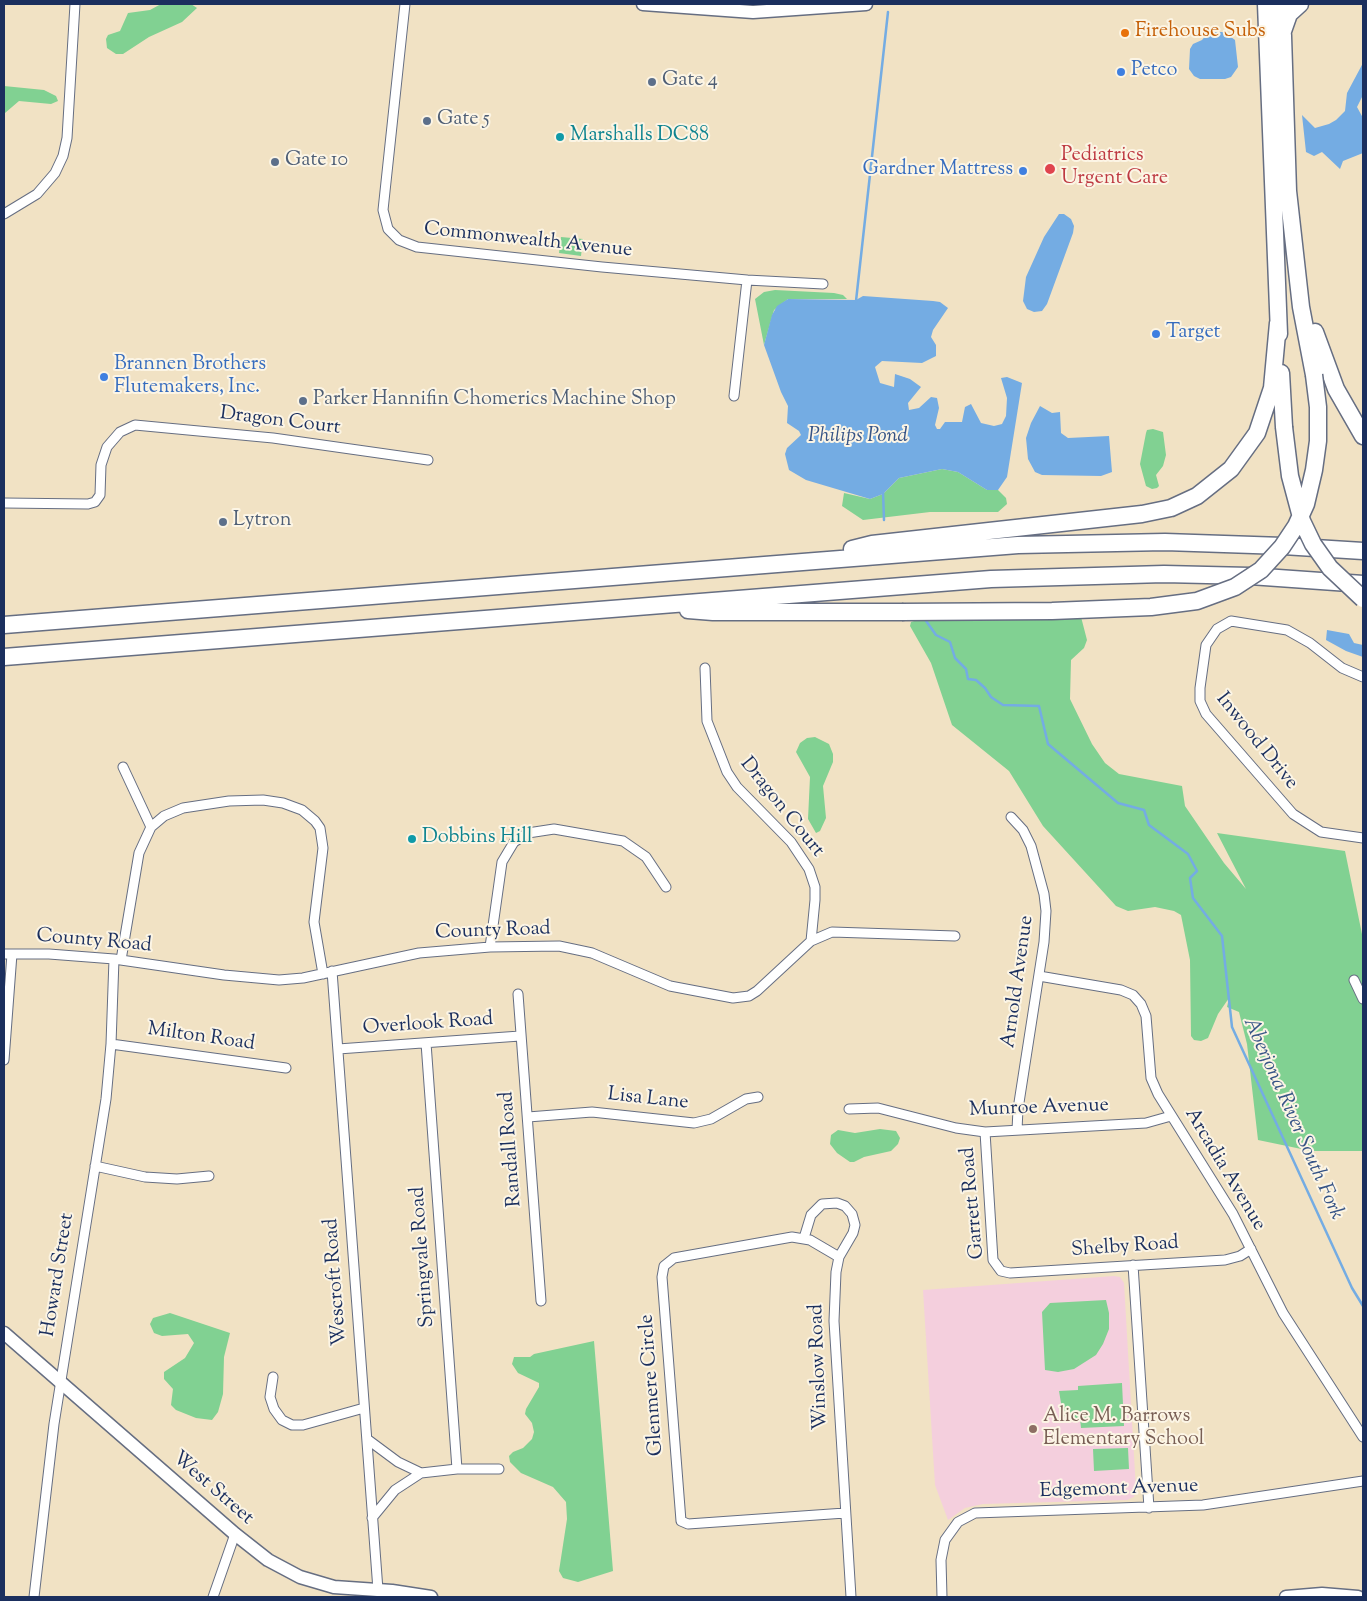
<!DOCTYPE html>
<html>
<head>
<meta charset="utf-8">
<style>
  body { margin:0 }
  #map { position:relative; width:1367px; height:1601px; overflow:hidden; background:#f1e2c4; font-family:"Sorts Mill Goudy",serif }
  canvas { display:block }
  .frame { position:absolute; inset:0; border:5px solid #1b2f5e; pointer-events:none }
</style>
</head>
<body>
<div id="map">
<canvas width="1367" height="1601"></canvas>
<div class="frame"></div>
</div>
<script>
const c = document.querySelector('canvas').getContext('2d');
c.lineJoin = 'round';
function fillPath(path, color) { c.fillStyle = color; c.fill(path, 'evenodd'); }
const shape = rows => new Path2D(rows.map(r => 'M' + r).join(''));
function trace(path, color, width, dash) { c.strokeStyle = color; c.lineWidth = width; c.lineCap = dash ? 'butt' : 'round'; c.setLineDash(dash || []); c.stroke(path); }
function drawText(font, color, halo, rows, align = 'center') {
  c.font = font + ' "Sorts Mill Goudy",serif'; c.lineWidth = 4; c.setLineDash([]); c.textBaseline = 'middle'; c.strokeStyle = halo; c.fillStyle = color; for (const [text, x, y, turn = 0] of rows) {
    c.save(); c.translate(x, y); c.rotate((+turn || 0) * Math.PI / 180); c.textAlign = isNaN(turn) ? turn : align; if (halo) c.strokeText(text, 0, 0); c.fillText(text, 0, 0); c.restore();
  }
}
fillPath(shape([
  [1114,1276,1120,1277,1124,1283,1136,1490,1134,1497,1127,1500,983,1504,965,1508,948,1520,935,1485,923,1290]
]), '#f4cfdd');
fillPath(shape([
  [161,4,191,4,197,8,182,22,149,37,123,54,116,54,107,48,106,39,108,35,120,31,128,13,150,10],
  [4,86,44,90,56,96,58,101,51,104,19,101,5,113],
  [561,237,583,239,581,256,559,253],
  [775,290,834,293,843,295,847,299,788,299,774,310,764,345,755,299,764,292],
  [1153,429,1163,432,1166,455,1163,466,1156,475,1159,486,1157,488,1152,489,1146,486,1140,464,1146,433,1147,430],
  [942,469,958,472,987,490,998,490,1006,498,1007,504,998,512,930,512,863,520,842,506,844,493,870,499,883,494,899,478],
  [1080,613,1087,640,1084,648,1071,660,1070,699,1092,744,1105,763,1119,774,1182,786,1185,806,1224,863,1246,889,1217,833,1345,851,1363,939,1363,1151,1311,1151,1258,1140,1247,1044,1239,1012,1227,1007,1229,998,1218,1014,1208,1038,1201,1041,1194,1040,1191,1036,1190,960,1181,915,1174,911,1155,907,1128,911,1116,906,1043,826,1009,771,952,725,931,663,910,626,911,622,917,620],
  [815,737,829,744,833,754,833,762,823,786,826,818,820,831,816,833,808,819,810,777,796,752,800,743,807,738],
  [880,1129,896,1131,900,1138,898,1144,891,1151,864,1157,854,1162,850,1162,837,1153,830,1144,831,1135,838,1130,855,1133],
  [1106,1300,1109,1313,1109,1329,1103,1344,1096,1355,1074,1369,1058,1372,1045,1370,1042,1312,1050,1303],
  [170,1313,230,1333,224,1357,223,1394,218,1412,212,1420,196,1418,176,1410,171,1405,173,1389,164,1379,164,1372,185,1358,194,1343,188,1334,162,1336,154,1333,150,1324,153,1318],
  [594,1341,613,1571,578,1582,563,1578,559,1571,567,1519,566,1502,553,1487,521,1473,510,1462,509,1456,513,1452,523,1448,532,1439,534,1432,532,1423,525,1414,526,1409,539,1387,539,1383,518,1373,512,1364,514,1357,530,1357,534,1354],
  [1122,1383,1124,1426,1081,1428,1080,1418,1068,1419,1063,1415,1059,1391,1078,1390,1078,1386],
  [1128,1448,1129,1469,1094,1471,1093,1449]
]), '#81d192');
fillPath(shape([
  [1215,32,1224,32,1235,40,1238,67,1231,77,1225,79,1200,79,1194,76,1189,69,1190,49,1193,44,1202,40,1207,34],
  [1363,63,1363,95,1357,107,1363,118,1363,153,1343,161,1340,169,1322,152,1314,156,1306,152,1302,115,1315,128,1329,124,1336,120,1345,111,1347,93],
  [1059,214,1064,214,1071,219,1074,226,1073,233,1047,304,1042,311,1034,312,1027,309,1023,301,1026,277,1044,237],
  [863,296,933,301,940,302,948,308,933,330,931,337,936,345,936,356,922,363,882,361,875,367,880,383,894,387,895,374,910,379,921,387,908,403,909,410,919,408,931,397,937,398,939,408,935,425,937,429,940,429,945,422,962,422,965,407,971,404,981,423,994,426,1002,424,1006,416,1007,398,1001,378,1007,377,1022,383,1007,477,998,490,987,490,958,472,942,469,899,478,883,494,870,499,806,480,789,470,785,454,787,448,801,435,799,431,787,423,788,406,781,392,764,345,772,315,777,306,788,299,856,300],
  [1040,406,1052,413,1060,412,1061,433,1068,438,1109,436,1112,472,1101,476,1042,475,1035,472,1028,459,1026,438,1031,423],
  [1327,630,1349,634,1354,643,1363,645,1363,657,1346,651,1326,640]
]), '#74ace3');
trace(shape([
  [856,301,888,12],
  [883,492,884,520],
  [924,618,936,635,950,642,955,658,966,669,968,679,976,680,985,688,991,697,1003,705,1039,706,1048,744,1118,803,1144,810,1149,825,1188,854,1197,871,1190,878,1193,898,1222,936,1232,1027,1352,1288,1363,1306]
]), '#74ace3', 2.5);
const street = shape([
  [405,4,383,210,388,229,399,240,417,247,602,267,747,280,823,284],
  [4,214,37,194,55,173,63,156,67,138,75,4],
  [734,396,747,280],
  [4,503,88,504,95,502,100,495,101,465,107,447,120,432,135,425,273,438,428,460],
  [705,668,707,721,727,772,737,787,791,842,809,869,815,887,815,900,811,941],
  [1363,677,1342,668,1310,643,1287,630,1231,621,1217,629,1206,645,1200,688,1200,701,1206,714,1293,814,1321,832,1363,838],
  [123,767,151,827],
  [1011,817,1023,830,1031,846,1044,894,1046,911,1044,942,1018,1109,1017,1130],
  [490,947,502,862,514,842,528,833,554,829,623,841,646,857,666,887],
  [4,954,49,954,114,959,224,975,279,980,303,978,419,953,490,947,559,946,592,953,670,986,733,998,749,996,757,991,811,941,832,932,955,936],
  [121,960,139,853,151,827,164,816,183,808,229,801,263,800,283,803,302,810,315,821,320,828,323,848,314,922,323,974],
  [332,971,378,1590],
  [1039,976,1121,990,1133,995,1141,1004,1146,1016,1151,1078,1158,1094,1233,1214,1283,1313,1363,1437],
  [1354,980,1363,999],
  [518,994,541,1301],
  [426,1043,457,1469],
  [111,1044,286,1068],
  [338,1049,520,1036],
  [4,1060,12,954],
  [849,1109,878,1108,956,1128,985,1132,1146,1123,1171,1116],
  [528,1117,592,1112,694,1123,711,1119,746,1099,758,1097],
  [985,1132,993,1260,1001,1271,1010,1273,1225,1260,1240,1256,1251,1249],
  [95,1166,145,1177,177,1179,209,1176],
  [804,1238,811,1215,822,1204,837,1203,845,1206,852,1214,855,1225,853,1233,839,1257,836,1272,834,1321,851,1597],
  [839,1257,810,1240,792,1237,674,1258,664,1266,662,1277,681,1521,688,1524,845,1513],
  [1133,1265,1149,1508],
  [273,1377,270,1397,274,1409,282,1420,292,1425,303,1425,364,1408],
  [367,1439,398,1462,421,1473,457,1469,499,1469],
  [372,1518,395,1490,421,1473],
  [34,1597,54,1424,106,1099,111,1044,114,959],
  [213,1597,235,1534],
  [942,1597,941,1560,945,1540,958,1522,975,1513,1203,1505,1363,1481]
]);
const secondary = shape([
  [643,4,753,12,866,4],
  [4,1333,235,1534,268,1560,300,1577,334,1587,392,1591,431,1597],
  [1286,1597,1322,1594,1358,1597]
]);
const highway = shape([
  [1266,4,1279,334],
  [1280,4,1283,36,1288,191,1301,307,1314,375],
  [1283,31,1289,14,1300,4],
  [1315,332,1336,389,1363,436],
  [1281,373,1284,427],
  [852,549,872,544,1142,514,1171,508,1197,496,1231,469,1257,433,1272,388,1278,323],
  [688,610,713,612,902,612],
  [4,625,1018,545,1165,542,1283,546,1363,551],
  [4,657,991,579,1164,574,1250,576,1363,584]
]);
trace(street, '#666e82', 11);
trace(secondary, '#666e82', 15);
trace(highway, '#666e82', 19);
trace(street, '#fff', 9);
trace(secondary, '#fff', 12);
trace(highway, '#fff', 16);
const highwayBridge = shape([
  [1284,427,1290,476,1302,521,1313,544,1330,568,1363,599],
  [902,612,1052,611,1151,607,1197,601,1235,587,1261,570,1282,547,1296,526,1306,504,1314,470,1318,441,1318,407,1314,375]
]);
trace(highwayBridge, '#666e82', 19, []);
trace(highwayBridge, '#fff', 16);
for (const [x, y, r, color] of [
  [1125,33,5,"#e8710a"],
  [1121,72,5,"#3f7fe0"],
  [652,82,5,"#5c6f8a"],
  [427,121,5,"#5c6f8a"],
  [560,137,5,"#0f9aa8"],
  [275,162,5,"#5c6f8a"],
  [1050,169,6,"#e0444e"],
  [1023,171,5,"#3f7fe0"],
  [1156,334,5,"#3f7fe0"],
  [104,377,5,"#3f7fe0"],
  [303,401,5,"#5c6f8a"],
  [223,522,5,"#5c6f8a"],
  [412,839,5,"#0f9aa8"],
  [1033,1429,5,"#8d6e63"]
]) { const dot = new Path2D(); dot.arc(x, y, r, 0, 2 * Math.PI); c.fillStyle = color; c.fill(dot); trace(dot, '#fcf5e5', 2); }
drawText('20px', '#c56008', '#fcf5e5', [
  ["Firehouse Subs",1135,33]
], 'left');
drawText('20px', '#366cbe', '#fcf5e5', [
  ["Petco",1131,72],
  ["Gardner Mattress",1013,171,"right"],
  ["Target",1166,334],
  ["Brannen Brothers",114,366],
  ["Flutemakers, Inc.",114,389]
], 'left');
drawText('20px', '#4e5e75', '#fcf5e5', [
  ["Gate 4",662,82],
  ["Gate 5",437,121],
  ["Gate 10",285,162],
  ["Parker Hannifin Chomerics Machine Shop",313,401],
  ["Lytron",233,522]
], 'left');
drawText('20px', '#0d838f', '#fcf5e5', [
  ["Marshalls DC88",570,137],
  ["Dobbins Hill",422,839]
], 'left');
drawText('20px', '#be3a42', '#fcf5e5', [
  ["Pediatrics",1061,157],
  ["Urgent Care",1061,180]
], 'left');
drawText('20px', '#1b2f5e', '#fcf5e5', [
  ["Commonwealth Avenue",528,241,6],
  ["Dragon Court",280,422,7],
  ["Inwood Drive",1256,742,51],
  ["Dragon Court",781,808,51],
  ["County Road",493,932,-2],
  ["County Road",94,942,5],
  ["Arnold Avenue",1019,982,-82],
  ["Overlook Road",428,1025,-4],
  ["Milton Road",201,1038,8],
  ["Lisa Lane",648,1100,6],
  ["Munroe Avenue",1039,1109,-2],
  ["Randall Road",512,1149,-94],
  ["Arcadia Avenue",1224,1170,59],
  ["Garrett Road",974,1203,-95],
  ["Shelby Road",1125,1248,-4],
  ["Springvale Road",424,1257,-94],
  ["Howard Street",59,1275,-81],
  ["Wescroft Road",337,1282,-94],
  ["Winslow Road",820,1367,-92],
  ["Glenmere Circle",653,1385,-94],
  ["West Street",212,1489,41],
  ["Edgemont Avenue",1119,1490,-2]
]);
drawText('20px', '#785e54', '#fcf5e5', [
  ["Alice M. Barrows",1043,1418],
  ["Elementary School",1043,1441]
], 'left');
drawText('italic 21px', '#365486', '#fcf5e5', [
  ["Philips Pond",858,437],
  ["Aberjona River South Fork",1292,1119,66]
]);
</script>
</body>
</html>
